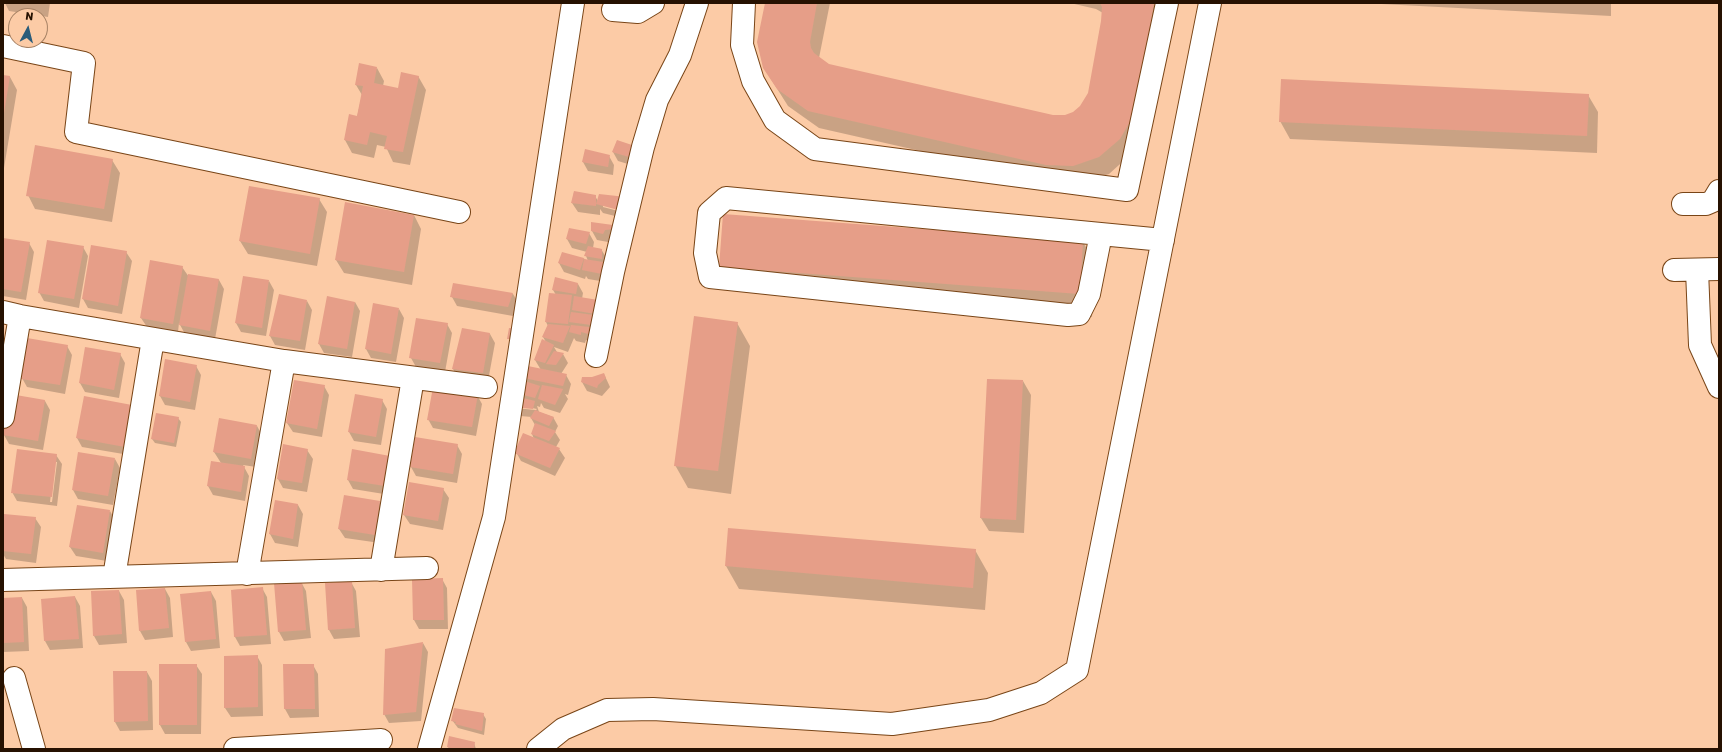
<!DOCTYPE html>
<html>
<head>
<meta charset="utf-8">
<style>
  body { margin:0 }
  #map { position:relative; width:1722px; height:752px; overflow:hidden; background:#fccba6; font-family:Rubik,sans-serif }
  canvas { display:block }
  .frame { position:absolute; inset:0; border:4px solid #261101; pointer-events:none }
  .north { position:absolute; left:8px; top:8px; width:40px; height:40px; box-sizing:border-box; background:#fccba6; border:1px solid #a68164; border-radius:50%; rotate:7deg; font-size:11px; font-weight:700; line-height:16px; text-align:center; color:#261101 }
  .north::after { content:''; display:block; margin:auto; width:14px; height:18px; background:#2b5c7a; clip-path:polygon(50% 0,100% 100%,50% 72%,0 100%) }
</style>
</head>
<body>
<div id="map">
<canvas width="1722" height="752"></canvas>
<div class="frame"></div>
<div class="north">N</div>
</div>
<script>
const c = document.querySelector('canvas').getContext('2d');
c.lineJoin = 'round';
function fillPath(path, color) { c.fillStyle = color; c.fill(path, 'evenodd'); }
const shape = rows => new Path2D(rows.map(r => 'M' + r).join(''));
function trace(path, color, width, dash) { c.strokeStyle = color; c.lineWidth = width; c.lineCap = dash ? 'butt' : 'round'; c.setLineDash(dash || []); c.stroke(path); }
fillPath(shape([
  [5,3,50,3,48,17,9,11],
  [766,3,830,3,819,58,829,65,1053,116,1065,116,1073,113,1081,106,1089,93,1103,13,1096,9,1070,3,1158,3,1129,156,1109,174,1083,182,1057,182,819,128,788,106,764,68],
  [1362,3,1611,3,1611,16],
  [377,68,384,81,383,86,399,89,418,76,426,90,410,165,393,162,386,147,377,145,374,158,352,153,345,140,350,115,357,117,362,95,356,85],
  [3,76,10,77,17,90,4,168],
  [1588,95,1598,112,1597,153,1290,139,1280,121],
  [617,141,641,168,618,161,613,152],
  [609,156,614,165,613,175,588,171,583,162],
  [112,160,120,173,112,222,35,209,28,195],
  [574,192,595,196,598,201,600,195,625,198,631,207,627,219,603,213,600,209,600,215,578,212,572,203],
  [603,205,627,211,626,213,603,207],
  [319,199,327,212,317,266,248,254,240,241],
  [414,215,421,229,412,285,344,273,336,260],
  [613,226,608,242,597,240,592,231],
  [589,233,594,242,593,248,601,249,607,259,606,282,588,279,586,276,585,279,564,272,559,263,583,258,588,261,586,256,587,252,572,248,567,239],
  [3,239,29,243,34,252,26,300,3,296],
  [1083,242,1096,265,1092,317,733,290,720,267],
  [83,247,88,256,79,308,44,301,39,292],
  [126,252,132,261,122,314,88,308,83,299],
  [182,267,189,277,219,280,224,289,215,339,185,334,179,323,178,332,147,327,141,318],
  [556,278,578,284,583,293,582,299,604,302,609,311,606,324,604,323,606,326,604,335,601,334,603,338,601,344,586,340,585,343,576,341,574,338,568,352,554,347,557,352,563,354,568,363,561,374,566,375,571,384,568,395,565,394,568,399,560,413,544,408,541,403,540,407,537,406,539,412,553,417,558,426,555,432,560,440,556,447,559,449,565,458,555,476,521,461,516,452,524,434,534,439,532,434,535,425,531,418,532,417,520,416,515,407,516,398,520,399,517,393,519,381,523,382,520,377,523,367,541,370,535,360,542,340,546,342,543,337,548,326,546,322,550,294,556,295,553,290],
  [516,406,532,408,537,409,536,410,515,408],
  [269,281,274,290,266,336,241,332,236,323],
  [513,294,518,302,513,316,457,306,452,297],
  [307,301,312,310,305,350,275,345,270,336],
  [355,302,360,311,352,357,324,353,319,344],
  [399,309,404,318,396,362,371,358,366,349],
  [737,323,750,346,731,494,688,488,675,465],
  [447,324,452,333,445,372,416,367,411,358],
  [463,330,490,334,495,343,488,381,458,378,453,369],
  [67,346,72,355,65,394,27,387,22,378],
  [120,354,125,363,119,398,85,392,80,383],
  [196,366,201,375,195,410,165,405,160,396],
  [604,374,610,387,602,396,587,391,582,382],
  [1023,381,1031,395,1024,533,989,531,981,518],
  [324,386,329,395,322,437,293,432,287,423],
  [11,395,45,401,50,410,43,450,9,444,4,435],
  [477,395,482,404,476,436,433,428,428,419],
  [382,400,387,409,381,445,354,441,349,432],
  [137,415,129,455,82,447,77,438],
  [178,418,181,422,176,447,155,443,152,439],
  [257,426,262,435,256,467,243,465,249,476,245,501,213,495,208,486,212,462,221,463,214,452],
  [457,445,462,454,457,483,416,476,411,467],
  [307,450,313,459,307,492,283,488,278,479],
  [56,455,62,464,57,506,17,501,12,492],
  [55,462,57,462,52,502,50,502],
  [389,457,390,495,353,489,348,480],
  [115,459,120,468,113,505,78,499,73,490],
  [443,489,449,498,443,530,410,524,404,515],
  [276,502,298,505,303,514,298,547,275,543,270,534],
  [380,502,385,511,380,543,345,538,339,529],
  [110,511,115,520,107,561,76,556,70,547],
  [5,515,35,518,41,527,36,563,6,559,3,554],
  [975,550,988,573,985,610,739,589,726,566],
  [442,579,447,588,448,629,419,629,414,620,413,580],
  [301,582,306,591,311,638,284,641,279,632],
  [351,582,356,591,360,637,334,639,329,630],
  [262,588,267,597,271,644,240,646,235,637,232,590],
  [165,589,170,598,173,637,145,640,140,631],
  [119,591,124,600,127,643,99,645,94,636,92,592],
  [211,592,216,601,220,648,191,651,186,642],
  [75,597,80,606,83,648,50,650,45,641],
  [22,598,27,607,29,651,3,652,3,599],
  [423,643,428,652,421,721,389,723,384,714],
  [257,656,262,665,263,716,231,717,225,708],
  [196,665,202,674,201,734,165,734,160,725],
  [284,665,313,665,318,674,319,717,290,718,285,709],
  [147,672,152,681,153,730,120,731,115,722],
  [483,714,486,719,484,735,458,728,452,720],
  [474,743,476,749,449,749,448,747]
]), '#0003');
fillPath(shape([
  [765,3,817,3,810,42,811,48,814,53,829,64,1053,115,1065,115,1073,112,1080,106,1088,93,1101,21,1102,7,1100,3,1154,3,1136,111,1120,139,1099,157,1073,166,1046,165,808,111,777,89,763,68,757,42],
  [359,63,377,67,374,83,398,88,401,72,419,76,403,152,384,149,387,136,370,132,367,145,344,140,349,114,357,116,363,86,355,85],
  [3,75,10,76,4,113,3,113],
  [1281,79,1589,94,1587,136,1279,122],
  [617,140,638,147,636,159,612,152],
  [35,145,113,159,104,209,26,196],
  [585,149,610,155,608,167,582,162],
  [249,186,320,198,310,254,239,241],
  [574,191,596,195,596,206,571,203],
  [599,194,626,197,622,211,596,204],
  [345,202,414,215,404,272,335,260],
  [723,214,1083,241,1080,294,719,267],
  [591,222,613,225,614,229,605,230,603,234,591,231],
  [569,228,590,232,586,244,566,239],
  [3,238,30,242,21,292,3,289],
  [47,240,84,246,74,299,38,293],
  [91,245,127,251,118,306,82,299],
  [588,246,602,249,602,259,584,256],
  [562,252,584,258,580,270,558,263],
  [584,259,603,262,602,274,582,270],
  [150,260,183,266,173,324,140,318],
  [188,274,219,279,210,331,179,325],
  [243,276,269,280,262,328,235,323],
  [555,277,578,283,576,294,552,290],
  [453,283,513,293,508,307,450,297],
  [549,293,572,295,568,324,545,322],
  [279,294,307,300,300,341,269,336],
  [327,296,355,302,347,349,318,344],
  [574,296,604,301,602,315,572,310],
  [373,303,399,308,391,354,365,349],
  [571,312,601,316,599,326,569,322],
  [694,316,738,322,718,471,674,466],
  [416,318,448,323,440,363,409,358],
  [548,324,570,326,563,343,542,337],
  [571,325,598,328,596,336,581,332,581,335,569,332],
  [462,328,490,333,483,373,452,369],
  [509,328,519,329,516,339,507,339],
  [27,338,68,345,60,385,21,379],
  [542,339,554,345,545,363,534,360],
  [85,347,121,353,114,390,79,383],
  [554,351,564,353,556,365,546,364],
  [165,359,197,365,190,402,159,396],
  [523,365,567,374,563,386,519,377],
  [604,373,606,378,598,385,597,388,581,382,582,377,592,377],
  [518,379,540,386,535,398,516,393],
  [987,379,1023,380,1016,520,980,518],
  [294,380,325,385,317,429,286,423],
  [542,385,563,389,555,405,538,399],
  [433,387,478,394,472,427,427,420],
  [10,394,45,400,38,441,3,435],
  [355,394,383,399,376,437,348,432],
  [84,396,132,405,125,447,76,438],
  [515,396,535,401,533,409,513,407],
  [535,410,554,417,549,426,530,418],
  [156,413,179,417,174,443,151,439],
  [219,418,257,425,251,459,213,452],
  [535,423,556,431,549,441,531,434],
  [523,433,560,448,550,468,514,453],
  [415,437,458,444,453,474,410,467],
  [283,444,308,449,302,483,277,479],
  [17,449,57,454,52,497,11,493],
  [352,449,390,456,385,486,347,480],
  [78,452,115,458,108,496,72,490],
  [211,461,245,466,241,492,207,486],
  [409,482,444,488,438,521,403,515],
  [344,495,380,501,375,535,338,529],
  [275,500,298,504,293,539,269,534],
  [77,505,110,510,103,553,69,547],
  [4,514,36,517,31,554,3,551],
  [728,528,976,549,973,588,725,566],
  [443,578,444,620,413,620,412,579],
  [302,581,306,630,278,632,274,583],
  [352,581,355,628,328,630,325,583],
  [263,587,267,635,234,637,231,590],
  [165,588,169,628,139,631,136,590],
  [119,590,122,634,93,636,91,591],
  [211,591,216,639,185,642,180,594],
  [75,596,79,639,44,641,41,599],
  [22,597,24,642,3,643,3,598],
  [423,642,416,712,383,715,385,649],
  [258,655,258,707,224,708,224,656],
  [159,664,197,664,197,725,159,725],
  [283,664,314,664,315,709,284,709],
  [113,671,147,671,148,721,114,722],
  [454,708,484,713,482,731,455,724,456,722,451,721],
  [449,736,475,742,474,749,455,749,447,747]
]), '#e69e88');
const minor = shape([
  [744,3,742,45,753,81,775,120,815,149,1127,190,1167,3],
  [613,10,638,12,653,3],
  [3,46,84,63,76,132,459,212],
  [1683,204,1706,204,1713,201,1719,191],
  [1101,234,1089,294,1079,314,1068,315,710,277,705,253,709,213,726,198,1163,240],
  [1674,270,1719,269],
  [1697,270,1700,345,1719,387],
  [3,312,20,316,284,361,486,387],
  [596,356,613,272,643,147,657,100,680,55,697,3],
  [3,417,20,316],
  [381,570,413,378],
  [247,574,284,361],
  [114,577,153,339],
  [3,580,427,568],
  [14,678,34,749],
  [235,749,381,740],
  [429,749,494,517,573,3],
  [538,749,563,729,607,710,653,709,892,724,989,710,1041,693,1077,670,1210,3]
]);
trace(minor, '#794517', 24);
trace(minor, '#fff', 22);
</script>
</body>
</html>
